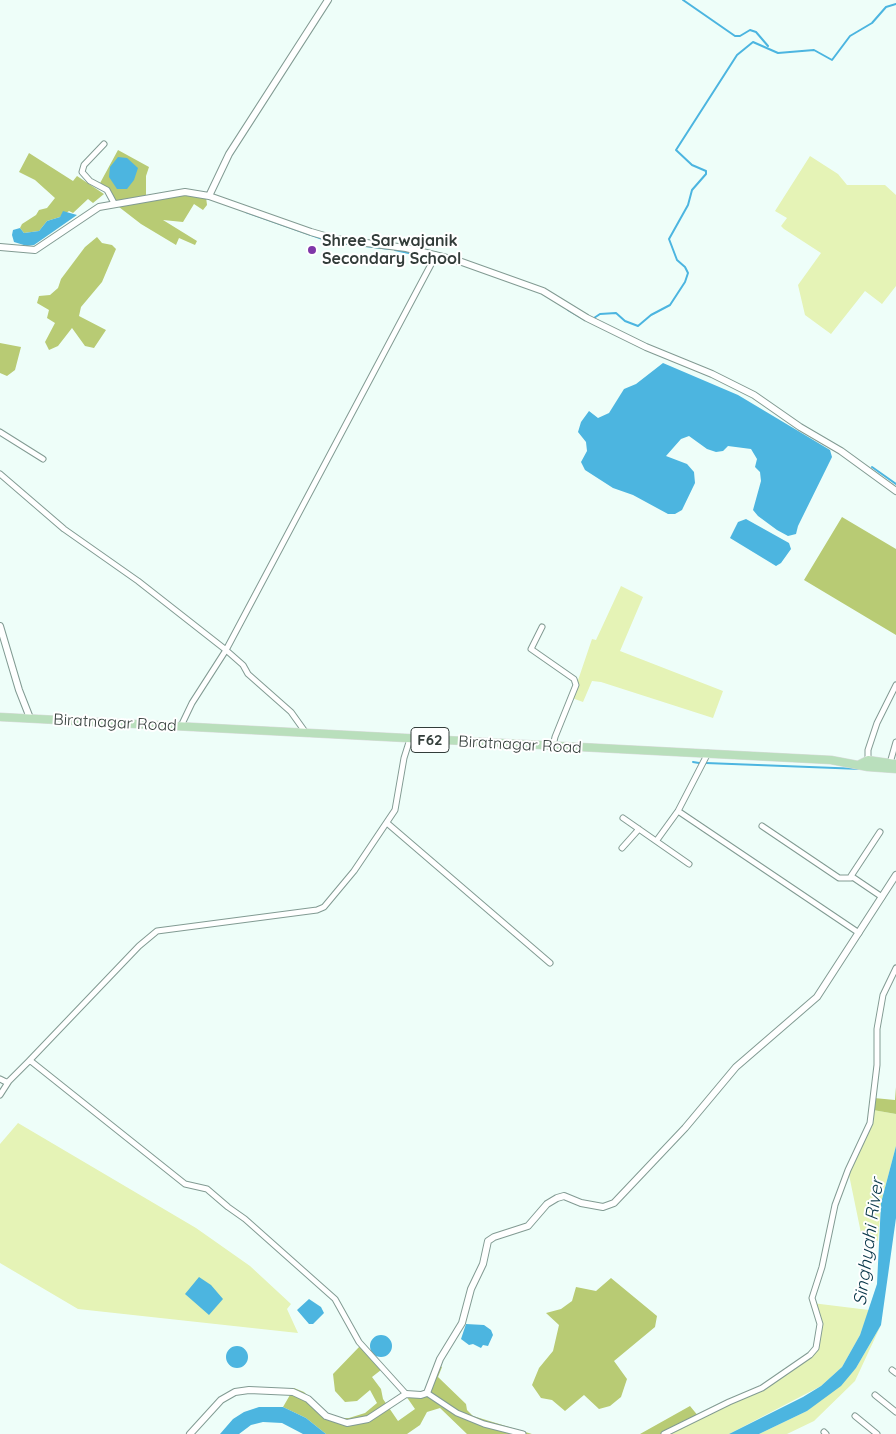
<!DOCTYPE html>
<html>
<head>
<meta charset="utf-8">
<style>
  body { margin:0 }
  canvas { display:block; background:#eefef9 }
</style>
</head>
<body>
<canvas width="896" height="1434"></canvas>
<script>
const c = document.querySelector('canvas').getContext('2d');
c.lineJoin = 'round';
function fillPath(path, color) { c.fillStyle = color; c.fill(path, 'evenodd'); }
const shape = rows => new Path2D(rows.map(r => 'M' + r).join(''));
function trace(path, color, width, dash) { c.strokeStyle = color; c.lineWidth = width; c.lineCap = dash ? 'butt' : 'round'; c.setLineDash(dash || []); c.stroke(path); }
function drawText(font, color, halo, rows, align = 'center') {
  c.font = font + ' Quicksand,sans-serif'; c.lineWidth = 4; c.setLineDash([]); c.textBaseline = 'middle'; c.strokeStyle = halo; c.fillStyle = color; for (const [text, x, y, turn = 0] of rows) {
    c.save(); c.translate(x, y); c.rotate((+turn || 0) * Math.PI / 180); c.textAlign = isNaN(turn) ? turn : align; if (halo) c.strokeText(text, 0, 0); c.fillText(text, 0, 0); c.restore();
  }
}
fillPath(shape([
  [810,156,838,174,847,185,885,185,896,195,896,286,882,304,865,291,831,334,805,315,798,285,821,253,784,229,781,226,787,218,775,211],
  [621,586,643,597,620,651,723,691,713,718,601,682,592,681,583,702,572,698,592,639,596,640],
  [873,1110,896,1114,896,1146,881,1203,878,1241,861,1233,848,1170],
  [18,1123,196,1228,250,1266,291,1304,287,1309,298,1333,78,1309,0,1263,0,1144],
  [812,1303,869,1310,860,1335,842,1367,821,1386,729,1434,664,1434,748,1395,816,1348,820,1324],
  [881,1325,855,1381,814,1421,787,1434,759,1434,807,1411,856,1368]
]), '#e5f3b6');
fillPath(shape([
  [118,150,149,167,146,176,146,198,174,193,206,197,207,205,203,210,194,204,183,222,163,220,197,241,195,245,179,238,176,245,141,224,119,207,111,196,99,185],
  [29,153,73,181,77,176,104,194,93,203,88,199,73,213,69,211,60,217,47,221,39,231,24,233,20,228,22,224,36,215,39,210,47,208,55,198,35,180,19,172],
  [97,237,102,243,112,245,116,249,102,282,81,307,79,316,106,330,94,348,85,346,72,328,58,346,49,350,45,342,55,323,47,318,49,310,37,303,39,296,50,295,58,288,61,279,85,247],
  [0,343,21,347,15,370,7,376,0,373],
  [842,517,896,549,896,635,804,580],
  [896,1087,896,1114,873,1110,874,1098,895,1100],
  [611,1278,657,1316,655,1327,614,1361,627,1379,621,1397,610,1406,599,1409,584,1395,565,1411,552,1400,541,1398,532,1385,539,1368,553,1351,559,1325,546,1313,561,1309,572,1301,576,1287,596,1291],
  [360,1346,381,1370,372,1377,381,1389,383,1399,398,1421,415,1409,406,1396,421,1398,439,1365,442,1367,438,1377,466,1404,467,1410,473,1416,532,1434,467,1434,440,1408,427,1412,420,1425,407,1434,326,1434,306,1418,283,1407,294,1388,304,1392,325,1413,337,1418,349,1418,365,1413,377,1403,370,1390,357,1401,345,1402,335,1391,333,1374],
  [690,1406,699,1417,664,1434,640,1434]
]), '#b8cb74');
fillPath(shape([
  [118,157,127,158,138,168,134,180,127,189,117,189,109,177,110,167],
  [63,211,77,215,34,245,27,246,14,242,12,235,13,230,20,228,24,233,39,231,47,221,60,217],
  [663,363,738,395,830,450,832,457,798,526,796,534,788,536,777,530,758,516,753,510,761,481,760,472,755,467,757,459,751,449,728,446,723,451,716,452,707,449,689,436,681,439,666,456,687,464,694,472,695,483,682,510,675,514,668,514,633,495,613,488,585,470,581,462,587,451,586,442,578,432,581,422,589,411,598,418,609,413,624,389,636,384],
  [746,519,789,543,791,549,781,563,776,566,730,538,738,522],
  [896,1146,896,1218,881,1325,856,1368,841,1386,807,1411,759,1434,729,1434,803,1397,821,1386,842,1367,860,1335,877,1284,881,1203],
  [199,1277,211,1285,223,1299,209,1315,185,1294],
  [309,1299,321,1307,324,1313,313,1324,309,1324,297,1310],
  [466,1324,484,1325,491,1330,493,1335,488,1346,483,1345,481,1348,473,1344,469,1345,461,1339],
  '370 1346a11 11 0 1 1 22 0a11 11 0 1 1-22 0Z',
  '226 1357a11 11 0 1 1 22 0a11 11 0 1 1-22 0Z',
  [259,1407,283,1407,306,1418,326,1434,303,1434,282,1423,263,1422,251,1425,239,1434,220,1434,233,1419,244,1412]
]), '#4cb5e0');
trace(shape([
  [683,0,735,36,740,36,750,30,756,32,768,46],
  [246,212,331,242,390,249],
  [395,250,431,258],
  [568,310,585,320],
  [594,318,600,314,616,313,625,321,638,326,651,315,670,305,685,282,688,273,685,267,677,260,669,239,688,205,692,190,706,174,706,171,692,165,676,150,737,55,753,42,778,53,814,50,832,60,850,36,872,23,886,7,896,4],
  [872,467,896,484],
  [693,762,699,763],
  [706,763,861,769]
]), '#4cb5e0', 2);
const minor = shape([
  [104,144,84,165,82,172,90,181,107,190,114,203],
  [0,432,43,459],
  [0,474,64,529,138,581,226,650,243,665,248,674,291,712,306,733],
  [542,627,531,649,574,679,576,685,555,737,553,746],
  [181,726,192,703,226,650,436,255],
  [868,761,868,750,877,723,896,685],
  [890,763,896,742],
  [678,811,859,933],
  [623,818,689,864],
  [387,823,550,963],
  [762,826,839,878,851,878],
  [880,832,851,876,882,897],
  [657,840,678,811,708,753],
  [622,848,639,829],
  [29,1061,139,946,157,931,317,910,324,907,354,871,395,810,404,758,410,739],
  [0,1079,6,1082,9,1081,29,1061,32,1062,185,1184,207,1189,228,1207,245,1219,335,1299,359,1342,406,1394],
  [0,1095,9,1081],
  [892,1370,896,1373],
  [427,1393,457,1413,484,1424,523,1434],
  [875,1395,896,1412],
  [855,1416,877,1434],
  [824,1432,826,1434],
  [664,1434,729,1402,762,1388,810,1355,816,1348,820,1324,812,1298,822,1267,835,1205,848,1170,870,1123,877,1065,877,1029,883,995,896,968]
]);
const tertiary = shape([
  [209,196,229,154,328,0],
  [0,247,35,250,99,207,185,192,209,196,311,232,335,239,406,248,459,261,543,291,587,318,646,347,712,374,754,395,800,427,841,451,896,491],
  [0,626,19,690,30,718],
  [190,1434,221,1400,235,1392,249,1390,293,1392,308,1399,326,1416,347,1423,368,1419,406,1394,421,1395,427,1393,440,1359,462,1323,471,1289,483,1264,488,1241,494,1237,528,1226,547,1204,557,1198,564,1196,581,1203,603,1207,614,1203,685,1128,736,1067,817,997,896,875]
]);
const primary = shape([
  [0,717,831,760,868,767,896,769],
  [860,764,868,760,896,764]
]);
trace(minor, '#829b93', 7);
trace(tertiary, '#829b93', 8);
trace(primary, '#dadcdc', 9);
trace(minor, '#fff', 5);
trace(tertiary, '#fff', 6);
trace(primary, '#b9dfbc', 8);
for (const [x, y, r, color] of [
  [312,250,5,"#7f37a9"]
]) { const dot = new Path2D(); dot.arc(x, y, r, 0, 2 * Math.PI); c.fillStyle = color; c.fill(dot); trace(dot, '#fff', 2); }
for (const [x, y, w] of [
  [430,740,38]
]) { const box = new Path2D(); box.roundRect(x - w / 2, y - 12.5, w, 25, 4); c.fillStyle = '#fff'; c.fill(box); trace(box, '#333d3a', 1); }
drawText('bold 15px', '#333d3a', null, [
  ["F62",430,740]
]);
drawText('bold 16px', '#333d3a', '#fff', [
  ["Shree Sarwajanik",322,241],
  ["Secondary School",322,259]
], 'left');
drawText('16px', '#333d3a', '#fff', [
  ["Biratnagar Road",115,723,3],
  ["Biratnagar Road",520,745,3]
]);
drawText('italic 18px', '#073749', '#fff', [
  ["Singhyahi River",869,1242,-82]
]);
</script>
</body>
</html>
